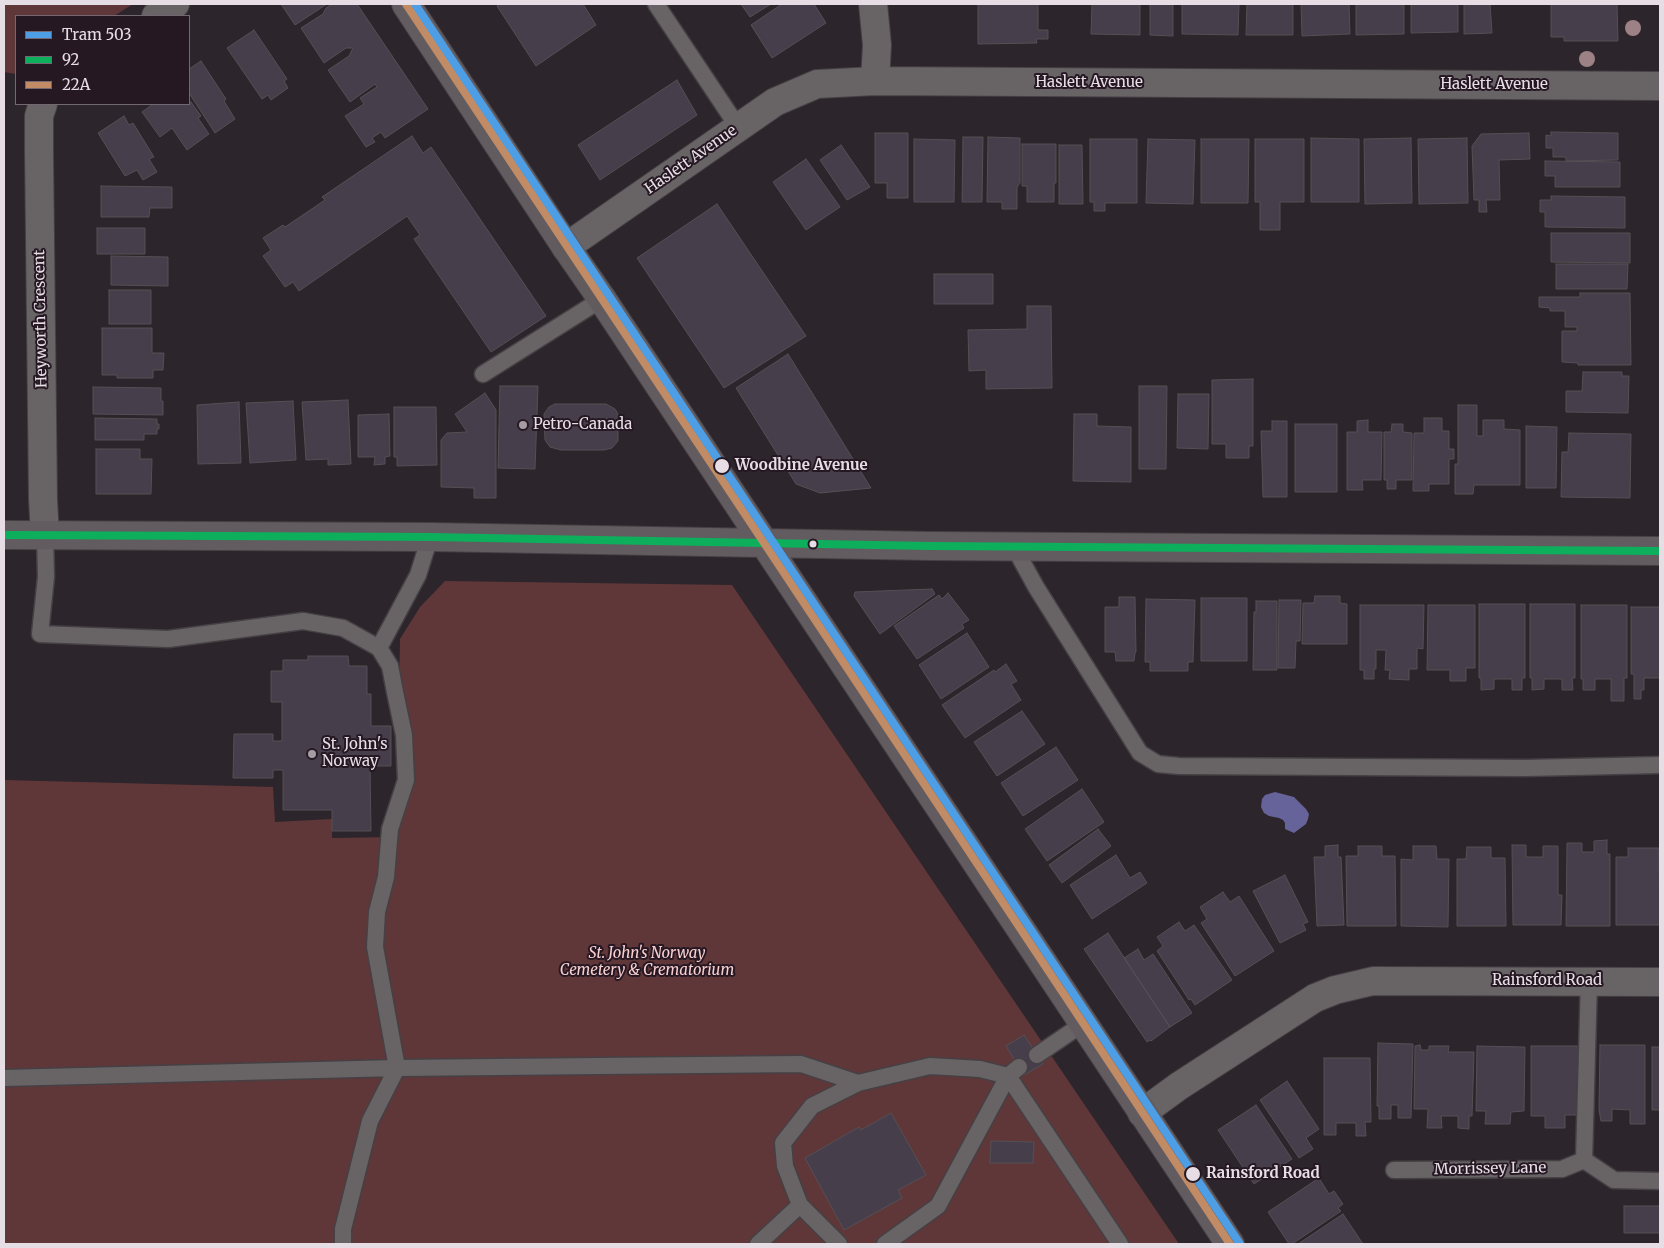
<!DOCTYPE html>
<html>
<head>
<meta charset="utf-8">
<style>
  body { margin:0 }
  #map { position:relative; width:1664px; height:1248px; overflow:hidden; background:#2c252b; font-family:Merriweather,serif }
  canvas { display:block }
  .frame { position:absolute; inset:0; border:5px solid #e7dee5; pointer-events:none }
  .legend { position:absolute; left:15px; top:15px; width:175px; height:90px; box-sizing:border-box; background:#251823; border:1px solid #736771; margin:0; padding:6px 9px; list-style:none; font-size:15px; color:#e7dee5 }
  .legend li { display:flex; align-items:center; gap:10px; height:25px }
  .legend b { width:25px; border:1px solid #736771 }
</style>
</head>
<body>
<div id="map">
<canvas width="1664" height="1248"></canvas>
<div class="frame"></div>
<ul class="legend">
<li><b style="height:6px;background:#4d9ee5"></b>Tram 503</li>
<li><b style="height:6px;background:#0daf5c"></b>92</li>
<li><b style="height:6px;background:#c18c65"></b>22A</li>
</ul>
</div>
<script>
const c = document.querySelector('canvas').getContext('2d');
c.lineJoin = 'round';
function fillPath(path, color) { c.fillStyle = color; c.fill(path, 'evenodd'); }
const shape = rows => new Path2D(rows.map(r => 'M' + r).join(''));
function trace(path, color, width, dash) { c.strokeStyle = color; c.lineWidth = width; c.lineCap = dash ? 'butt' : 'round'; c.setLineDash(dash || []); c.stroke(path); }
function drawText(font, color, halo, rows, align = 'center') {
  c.font = font + ' Merriweather,serif'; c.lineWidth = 4; c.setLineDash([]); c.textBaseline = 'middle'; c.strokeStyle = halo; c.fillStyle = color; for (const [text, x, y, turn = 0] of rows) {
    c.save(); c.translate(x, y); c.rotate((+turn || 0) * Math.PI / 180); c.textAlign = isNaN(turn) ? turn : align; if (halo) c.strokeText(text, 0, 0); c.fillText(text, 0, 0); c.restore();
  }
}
fillPath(shape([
  [4,4,133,4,114,16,16,16,16,74,4,72],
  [445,581,732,585,1179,1244,4,1244,4,780,273,787,275,822,332,819,332,838,395,837,410,777,411,723,399,695,400,639,420,607]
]), '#603739');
fillPath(shape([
  [1275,792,1294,797,1306,809,1309,814,1308,819,1306,824,1294,833,1285,829,1285,823,1283,820,1279,818,1269,816,1264,813,1261,807,1262,799,1265,795]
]), '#656399');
const building = shape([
  [281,4,327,4,295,25,281,4],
  [332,4,357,4,428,109,385,138,381,132,372,138,375,142,366,147,345,116,364,104,360,98,377,87,375,84,350,102,328,70,349,56,353,48,346,48,324,63,301,28,323,14,326,8,332,4],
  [500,4,583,4,596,25,536,66,497,6,500,4],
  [741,4,771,4,750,17,741,4],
  [782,4,814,4,826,23,772,58,751,25,782,4],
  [978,4,1038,4,1038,30,1048,30,1048,39,1036,39,1037,43,978,44,978,4],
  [1092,4,1140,4,1140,35,1091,34,1092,4],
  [1150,4,1173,4,1173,36,1150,35,1150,4],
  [1182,4,1239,4,1238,35,1182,34,1182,4],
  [1247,4,1293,4,1293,35,1246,35,1247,4],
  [1301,4,1349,4,1350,34,1302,36,1301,4],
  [1356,4,1404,4,1404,34,1356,35,1356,4],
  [1411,4,1458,4,1458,32,1411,33,1411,4],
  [1464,4,1490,4,1492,33,1464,34,1464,4],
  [1551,4,1617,4,1618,41,1564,41,1564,37,1551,37,1551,4],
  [254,30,287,79,284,81,288,88,271,100,268,95,262,99,227,48,254,30],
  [201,61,226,99,224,101,235,119,215,133,189,93,189,69,201,61],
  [677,80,697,115,600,180,578,145,677,80],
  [191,102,201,116,198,118,209,134,187,150,172,128,160,137,142,112,153,104,189,104,191,102],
  [124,116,129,125,133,123,154,157,149,159,157,172,143,180,137,170,125,176,98,133,124,116],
  [1551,132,1618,133,1618,160,1566,161,1566,157,1553,157,1553,148,1546,148,1546,135,1551,136,1551,132],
  [875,133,908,133,908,198,887,198,887,183,875,183,875,133],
  [1529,133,1530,159,1499,160,1500,200,1486,200,1487,212,1479,212,1479,200,1474,200,1472,146,1481,134,1529,133],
  [412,136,423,153,431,147,546,316,491,352,414,239,420,235,407,216,299,291,293,282,285,287,263,256,271,250,263,238,283,225,285,227,325,200,322,197,412,136],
  [963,137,983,137,982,202,962,202,963,137],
  [988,137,1020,138,1020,183,1017,187,1017,209,1002,209,1002,202,987,202,988,137],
  [1311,138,1359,139,1359,202,1311,202,1311,138],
  [1411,138,1412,203,1365,204,1364,139,1411,138],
  [1467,138,1468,203,1419,204,1418,139,1467,138],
  [914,139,955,140,954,202,914,202,914,139],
  [1090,139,1137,139,1137,203,1105,203,1105,211,1094,211,1094,202,1090,202,1090,139],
  [1148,139,1195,140,1193,204,1146,203,1148,139],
  [1201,139,1249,139,1248,203,1201,203,1201,139],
  [1255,139,1304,139,1304,202,1280,202,1280,230,1260,230,1260,202,1255,202,1255,139],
  [1022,144,1056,144,1056,183,1054,183,1054,202,1027,202,1027,186,1022,186,1022,144],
  [841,145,870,187,847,200,820,160,841,145],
  [1059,145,1082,145,1083,204,1059,204,1059,145],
  [806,159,840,207,806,230,773,182,806,159],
  [1545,161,1620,162,1620,187,1555,187,1555,176,1545,176,1545,161],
  [101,186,172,187,172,208,150,208,149,217,101,217,101,186],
  [1551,196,1625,197,1625,228,1545,227,1545,212,1540,212,1540,200,1551,200,1551,196],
  [717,204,806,336,724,388,637,258,717,204],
  [97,228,145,228,145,254,97,254,97,228],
  [1551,233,1630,233,1630,263,1551,262,1551,233],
  [111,256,168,257,168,286,111,285,111,256],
  [1556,264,1628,264,1627,289,1556,289,1556,264],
  [934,274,993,274,993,304,934,304,934,274],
  [109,290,151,290,151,324,109,324,109,290],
  [1580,293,1630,293,1631,365,1578,365,1578,363,1562,362,1562,331,1577,331,1577,327,1565,327,1565,311,1550,311,1550,308,1539,307,1539,297,1580,297,1580,293],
  [1027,306,1051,306,1052,388,986,389,986,370,969,371,968,330,1027,329,1027,306],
  [102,328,152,328,152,353,164,353,163,370,153,370,153,378,117,378,117,375,102,375,102,328],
  [788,354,871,488,820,493,796,484,736,388,788,354],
  [1583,372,1622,372,1622,376,1629,376,1628,413,1566,412,1566,391,1582,391,1583,372],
  [1253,379,1253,446,1249,446,1249,458,1226,458,1226,444,1212,444,1212,380,1253,379],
  [500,386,538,386,535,469,498,468,500,386],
  [1139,386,1167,386,1166,469,1139,469,1139,386],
  [93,387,161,388,161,401,163,401,163,415,93,414,93,387],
  [485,393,496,410,496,498,474,498,474,488,441,487,441,440,447,433,467,432,455,414,485,393],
  [1178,394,1209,394,1208,449,1177,448,1178,394],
  [348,400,351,464,328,465,328,459,306,460,302,402,348,400],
  [293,401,296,460,250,463,246,403,293,401],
  [239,402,241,463,198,464,197,405,239,402],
  [555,404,606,404,615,409,618,414,618,441,612,448,604,450,561,450,550,447,545,440,544,414,549,407,555,404],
  [1458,405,1477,405,1477,436,1483,436,1483,420,1504,420,1504,429,1520,430,1520,485,1474,485,1473,494,1455,494,1455,464,1458,464,1458,405],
  [394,407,436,407,437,465,397,466,397,457,394,457,394,407],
  [389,414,390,456,385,457,385,464,374,465,375,457,358,457,358,415,389,414],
  [1074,414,1097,414,1097,426,1131,427,1131,482,1073,481,1074,414],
  [95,418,157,419,157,424,159,424,159,429,157,429,157,434,144,434,144,440,95,440,95,418],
  [1424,418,1442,418,1442,431,1449,431,1449,449,1454,449,1454,459,1449,459,1449,484,1429,484,1429,491,1413,491,1414,433,1424,433,1424,418],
  [1368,420,1368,432,1382,432,1381,480,1362,480,1363,490,1347,490,1347,432,1357,432,1357,421,1368,420],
  [1272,421,1287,421,1287,497,1263,497,1261,431,1272,431,1272,421],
  [1295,424,1337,424,1337,492,1295,492,1295,424],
  [1392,424,1403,424,1403,432,1412,433,1412,480,1396,480,1396,489,1387,489,1387,480,1384,480,1384,432,1391,432,1392,424],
  [1526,426,1557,427,1556,488,1526,488,1526,426],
  [1569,433,1631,434,1630,498,1561,497,1562,452,1568,452,1569,433],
  [96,449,140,449,140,459,152,459,151,494,96,494,96,449],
  [932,589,935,594,880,634,854,596,855,592,932,589],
  [948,593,969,620,962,624,964,628,917,659,894,626,939,595,942,599,948,593],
  [1315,596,1340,596,1340,603,1347,604,1347,644,1302,644,1303,603,1314,603,1315,596],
  [1119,597,1135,597,1136,652,1135,653,1134,661,1116,661,1115,652,1105,652,1105,607,1119,607,1119,597],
  [1201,598,1247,598,1247,661,1201,661,1201,598],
  [1146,599,1195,600,1193,662,1188,662,1188,671,1150,671,1150,662,1145,662,1146,599],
  [1279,600,1301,600,1300,641,1296,641,1295,668,1278,668,1279,600],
  [1256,601,1277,601,1277,670,1253,670,1254,612,1256,612,1256,601],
  [1479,604,1525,604,1525,678,1522,678,1522,690,1512,690,1512,679,1494,679,1494,689,1481,690,1481,678,1479,678,1479,604],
  [1530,604,1575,604,1575,678,1572,678,1573,690,1562,690,1562,679,1544,679,1544,689,1532,690,1532,678,1530,678,1530,604],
  [1360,605,1424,605,1423,649,1417,648,1417,669,1409,669,1409,680,1389,679,1390,670,1385,670,1386,650,1376,650,1376,669,1374,669,1374,679,1364,679,1364,670,1360,670,1360,605],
  [1428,605,1475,605,1475,668,1466,668,1466,681,1450,681,1450,670,1427,670,1428,605],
  [1581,605,1627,605,1627,678,1624,678,1624,701,1611,701,1611,679,1595,679,1595,690,1583,690,1583,679,1581,679,1581,605],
  [1631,607,1660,607,1660,678,1644,678,1644,690,1641,690,1641,699,1634,699,1634,674,1631,674,1631,607],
  [967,633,989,667,941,699,919,665,967,633],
  [308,656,348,656,349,666,367,666,367,694,371,694,371,726,391,726,391,766,370,766,371,831,332,831,332,810,283,810,283,770,273,770,273,778,233,778,234,734,273,734,273,741,282,741,282,702,271,702,271,671,283,671,283,660,308,660,308,656],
  [1006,664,1017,681,1011,684,1021,700,965,738,942,705,994,670,995,672,1006,664],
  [1022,711,1045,744,997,776,974,742,1022,711],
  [1056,747,1078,780,1023,816,1001,783,1056,747],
  [1082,789,1104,822,1047,861,1025,829,1082,789],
  [1098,829,1111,846,1062,883,1049,865,1098,829],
  [1607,840,1607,854,1610,854,1610,926,1566,926,1567,843,1582,843,1582,852,1594,852,1594,841,1607,840],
  [1338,845,1338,857,1341,857,1344,925,1317,926,1314,857,1325,857,1325,846,1338,845],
  [1512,845,1526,845,1526,857,1543,857,1543,846,1558,846,1558,895,1562,895,1561,925,1513,925,1512,845],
  [1358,846,1382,846,1382,856,1395,856,1396,926,1347,926,1346,856,1358,856,1358,846],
  [1413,846,1436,846,1437,859,1449,859,1448,927,1401,926,1401,859,1413,860,1413,846],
  [1467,847,1491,847,1491,858,1505,858,1506,926,1457,926,1457,859,1466,859,1467,847],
  [1628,848,1659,848,1660,925,1616,925,1616,857,1628,857,1628,848],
  [1116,855,1130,878,1140,872,1147,883,1092,919,1070,885,1116,855],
  [1285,875,1308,922,1303,924,1306,930,1280,943,1253,891,1285,875],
  [1223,892,1230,902,1239,896,1274,951,1235,976,1201,923,1207,919,1200,907,1223,892],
  [1179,922,1185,931,1194,925,1232,980,1195,1005,1191,999,1189,1000,1157,951,1163,946,1157,937,1179,922],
  [1108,933,1170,1027,1151,1041,1150,1040,1147,1042,1084,949,1108,933],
  [1138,949,1144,960,1153,954,1192,1013,1170,1027,1124,958,1138,949],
  [1024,1035,1043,1064,1024,1075,1006,1046,1024,1035],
  [1378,1043,1413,1044,1411,1118,1398,1118,1398,1105,1391,1105,1391,1119,1379,1119,1379,1106,1377,1106,1378,1043],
  [1420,1045,1421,1050,1429,1050,1429,1046,1449,1046,1448,1052,1474,1052,1472,1116,1469,1116,1469,1129,1458,1128,1458,1116,1441,1116,1442,1128,1427,1128,1428,1109,1414,1109,1415,1046,1420,1045],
  [1600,1045,1645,1045,1645,1124,1630,1124,1630,1110,1612,1109,1612,1121,1601,1121,1599,1110,1600,1045],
  [1477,1046,1525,1047,1524,1111,1511,1112,1510,1124,1485,1124,1486,1111,1476,1111,1477,1046],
  [1531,1046,1580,1046,1580,1115,1565,1115,1565,1128,1545,1128,1545,1116,1531,1116,1531,1046],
  [1652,1047,1660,1047,1660,1110,1652,1110,1652,1047],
  [1324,1058,1370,1058,1371,1122,1365,1122,1366,1136,1356,1136,1356,1123,1336,1123,1336,1135,1324,1135,1324,1058],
  [1287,1081,1319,1129,1306,1138,1313,1149,1299,1158,1260,1100,1287,1081],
  [1256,1105,1292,1159,1254,1184,1218,1130,1256,1105],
  [891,1113,926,1175,898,1190,902,1198,844,1230,805,1158,859,1127,861,1130,891,1113],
  [991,1141,1034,1142,1033,1163,990,1163,991,1141],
  [1319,1178,1329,1194,1334,1191,1343,1204,1338,1208,1341,1211,1292,1244,1289,1244,1268,1212,1319,1178],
  [1624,1206,1660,1206,1660,1233,1624,1233,1624,1206],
  [1343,1214,1363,1244,1298,1244,1343,1214]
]);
fillPath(building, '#473e4b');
trace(building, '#545055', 1);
const service = shape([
  [656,4,738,127],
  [483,374,602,299],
  [45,535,46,577,40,634,168,639,303,621,343,628,379,648],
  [1014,547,1036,587,1140,753,1158,764,1179,766,1526,768,1660,765],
  [1037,1055,1084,1023],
  [4,1078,397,1068,801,1064,858,1083],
  [1584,1160,1589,980],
  [1394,1170,1562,1169,1584,1160,1614,1180,1660,1181],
  [800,1205,785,1166,783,1143,812,1106,858,1083,930,1066,980,1069,1008,1076,1019,1067],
  [343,1244,343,1229,370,1121,397,1068,375,947,377,912,386,877,390,829,406,780,404,735,395,692,390,666,379,648,418,575,430,537],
  [758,1244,800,1205,839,1244],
  [885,1244,938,1206,1008,1076,1120,1244]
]);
const minor = shape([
  [873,4,877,45,875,81],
  [156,16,175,4],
  [43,104,39,116,39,152,43,500,45,535],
  [566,247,775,102,817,84,875,81,1660,86],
  [1142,1113,1179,1086,1315,998,1335,990,1373,981,1660,982]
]);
const secondary = shape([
  [406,4,566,247],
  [602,299,1230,1244],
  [4,535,430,537,930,546,1660,551]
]);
const primary = shape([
  [566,247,602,299]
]);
trace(service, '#454044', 19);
trace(minor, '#454044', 30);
trace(secondary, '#454044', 30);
trace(primary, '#454044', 30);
trace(service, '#686466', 16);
trace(minor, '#686466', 28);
trace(secondary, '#625c60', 28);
trace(primary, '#615b5e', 28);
trace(shape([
  [4,535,430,537,930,546,1660,551]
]), '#0daf5c', 8);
trace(shape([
  [406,4,1230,1244]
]), '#c18c65', 8);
trace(shape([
  [415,4,1240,1244]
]), '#4d9ee5', 8);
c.fillStyle = '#9d8285';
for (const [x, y] of [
  [1633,28],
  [1587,59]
]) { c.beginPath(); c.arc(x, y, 8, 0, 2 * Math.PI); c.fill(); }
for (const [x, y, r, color] of [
  [523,425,5,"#a69da4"],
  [722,466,8,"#e7dee5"],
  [813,544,4.5,"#e7dee5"],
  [312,754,5,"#a69da4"],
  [1193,1174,8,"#e7dee5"]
]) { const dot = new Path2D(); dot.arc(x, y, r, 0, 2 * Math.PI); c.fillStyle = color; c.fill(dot); trace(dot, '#251823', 2); }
drawText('15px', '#e7dee5', '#251823', [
  ["Haslett Avenue",1089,83],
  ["Haslett Avenue",1494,85],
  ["Haslett Avenue",691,160,-35],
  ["Heyworth Crescent",41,319,-91],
  ["Rainsford Road",1547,981],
  ["Morrissey Lane",1490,1169,-1]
]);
drawText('15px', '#e7dee5', '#251823', [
  ["Petro-Canada",533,425],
  ["St. John's",322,745],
  ["Norway",322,762]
], 'left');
drawText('bold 15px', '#e7dee5', '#251823', [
  ["Woodbine Avenue",735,466],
  ["Rainsford Road",1206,1174]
], 'left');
drawText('italic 15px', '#facfcf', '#251823', [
  ["St. John's Norway",647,954],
  ["Cemetery & Crematorium",647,971]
]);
</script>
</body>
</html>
